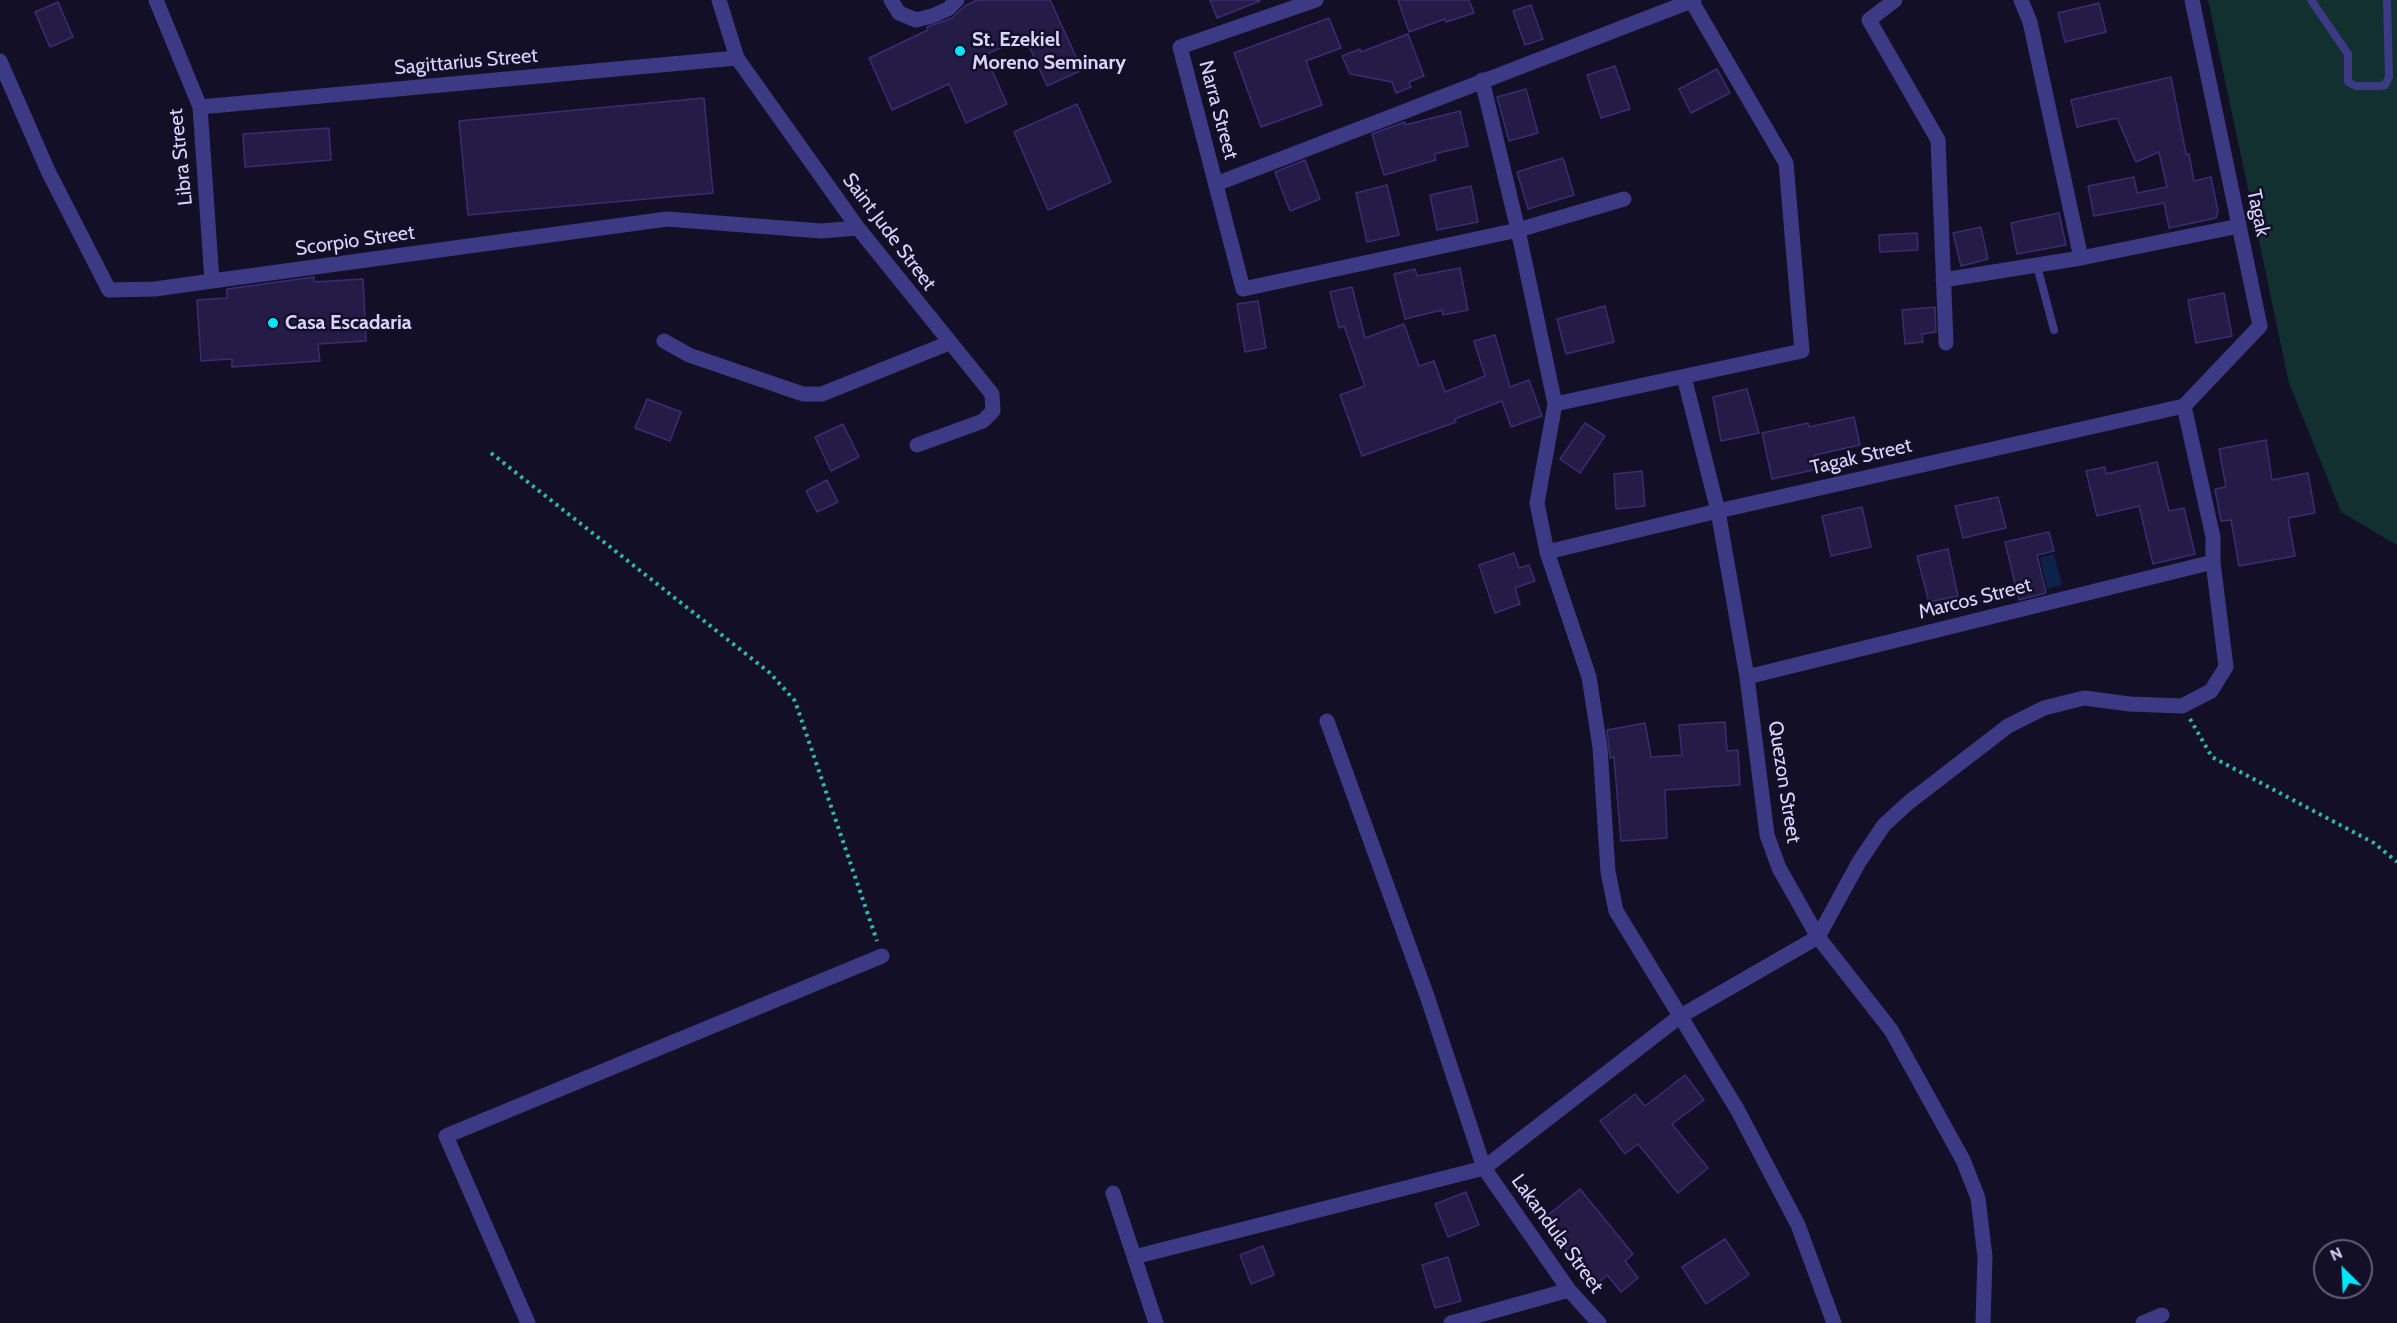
<!DOCTYPE html>
<html>
<head>
<meta charset="utf-8">
<style>
  body { margin:0 }
  #map { position:relative; width:2397px; height:1323px; overflow:hidden; background:#130f26; font-family:Cabin,sans-serif }
  canvas { display:block }
  .north { position:absolute; left:2313px; top:1239px; width:60px; height:60px; box-sizing:border-box; background:#130f26; border:2px solid #625e7d; border-radius:50%; rotate:336deg; font-size:16px; font-weight:700; line-height:24px; text-align:center; color:#d9d4ff }
  .north::after { content:''; display:block; margin:auto; width:21px; height:27px; background:#00e5ff; clip-path:polygon(50% 0,100% 100%,50% 72%,0 100%) }
</style>
</head>
<body>
<div id="map">
<canvas width="2397" height="1323"></canvas>
<div class="north">N</div>
</div>
<script>
const c = document.querySelector('canvas').getContext('2d');
c.lineJoin = 'round';
function fillPath(path, color) { c.fillStyle = color; c.fill(path, 'evenodd'); }
const shape = rows => new Path2D(rows.map(r => 'M' + r).join(''));
function trace(path, color, width, dash) { c.strokeStyle = color; c.lineWidth = width; c.lineCap = dash ? 'butt' : 'round'; c.setLineDash(dash || []); c.stroke(path); }
function drawText(font, color, halo, rows, align = 'center') {
  c.font = font + ' Cabin,sans-serif'; c.lineWidth = 5; c.setLineDash([]); c.textBaseline = 'middle'; c.strokeStyle = halo; c.fillStyle = color; for (const [text, x, y, turn = 0] of rows) {
    c.save(); c.translate(x, y); c.rotate((+turn || 0) * Math.PI / 180); c.textAlign = isNaN(turn) ? turn : align; if (halo) c.strokeText(text, 0, 0); c.fillText(text, 0, 0); c.restore();
  }
}
fillPath(shape([
  [2208,0,2397,0,2397,545,2341,512,2289,383]
]), '#12302f');
fillPath(shape([
  [2054,554,2062,585,2047,589,2040,558]
]), '#0c2248');
const building = shape([
  [977,0,1050,0,1082,70,1047,86,1025,37,985,55,1007,104,966,123,949,84,892,110,869,58,928,30,927,27,952,18,965,6,977,0],
  [1210,0,1259,0,1260,1,1217,18,1210,0],
  [1398,0,1469,0,1474,13,1446,22,1445,19,1409,32,1398,0],
  [58,2,73,37,50,47,35,12,58,2],
  [2099,3,2106,32,2065,42,2058,13,2099,3],
  [1531,5,1543,39,1525,45,1513,11,1531,5],
  [1329,18,1341,48,1306,61,1322,105,1261,127,1234,53,1329,18],
  [1408,34,1424,76,1409,82,1411,87,1396,93,1392,82,1350,74,1342,56,1360,49,1361,52,1408,34],
  [1615,66,1630,109,1601,118,1587,75,1615,66],
  [1717,69,1730,93,1691,113,1679,89,1717,69],
  [2171,77,2186,154,2189,154,2194,181,2211,177,2218,211,2216,218,2169,228,2164,203,2094,216,2088,186,2134,177,2137,193,2167,187,2159,152,2136,162,2117,118,2077,127,2071,100,2171,77],
  [1526,89,1538,133,1509,141,1497,97,1526,89],
  [704,98,713,193,468,215,459,121,704,98],
  [1077,104,1111,182,1048,210,1014,132,1077,104],
  [1460,111,1468,146,1434,154,1436,160,1384,175,1372,134,1405,122,1405,125,1460,111],
  [329,128,331,160,245,167,243,134,329,128],
  [1563,158,1574,195,1528,209,1517,172,1563,158],
  [1305,160,1320,199,1290,211,1275,172,1305,160],
  [1387,185,1399,235,1367,242,1356,193,1387,185],
  [1471,186,1478,222,1437,230,1430,195,1471,186],
  [2059,213,2066,245,2017,254,2011,223,2059,213],
  [1981,227,1988,259,1961,266,1953,233,1981,227],
  [1917,233,1918,250,1880,252,1879,235,1917,233],
  [1460,268,1468,310,1443,315,1442,310,1405,319,1394,274,1415,269,1417,276,1460,268],
  [314,277,314,282,363,279,366,341,318,344,320,361,232,367,232,359,201,361,197,300,227,298,227,289,314,277],
  [1352,287,1365,338,1404,324,1419,366,1434,361,1445,392,1485,376,1474,341,1495,335,1510,387,1529,380,1542,416,1511,427,1502,401,1455,419,1456,422,1362,456,1340,395,1365,386,1344,326,1339,328,1330,292,1352,287],
  [2224,293,2232,336,2196,343,2188,300,2224,293],
  [1258,301,1266,348,1245,352,1237,304,1258,301],
  [1605,306,1614,342,1566,354,1557,319,1605,306],
  [1935,307,1936,332,1922,334,1923,342,1905,344,1902,310,1935,307],
  [1747,389,1759,433,1721,441,1713,397,1747,389],
  [647,399,681,412,670,441,635,428,647,399],
  [1854,417,1860,445,1815,455,1818,469,1772,479,1762,433,1808,423,1809,427,1854,417],
  [1585,423,1605,436,1580,473,1560,459,1585,423],
  [843,424,859,457,831,471,815,437,843,424],
  [2266,440,2272,480,2308,473,2315,513,2288,518,2295,556,2239,566,2231,520,2221,521,2215,489,2226,487,2219,449,2266,440],
  [2157,462,2169,511,2184,508,2195,554,2153,564,2139,506,2097,516,2086,471,2105,467,2106,474,2157,462],
  [1642,471,1645,506,1616,509,1614,474,1642,471],
  [827,480,838,502,817,512,806,491,827,480],
  [1998,497,2006,528,1963,538,1955,506,1998,497],
  [1862,507,1871,547,1831,556,1822,516,1862,507],
  [2049,532,2054,551,2037,555,2046,593,2019,600,2005,542,2049,532],
  [1948,549,1958,596,1929,602,1917,556,1948,549],
  [1514,553,1519,568,1529,565,1535,581,1515,588,1520,604,1495,613,1479,565,1514,553],
  [1725,722,1727,751,1738,750,1740,785,1665,790,1667,838,1621,841,1614,757,1610,758,1607,730,1645,723,1651,757,1682,755,1679,725,1725,722],
  [1685,1075,1704,1100,1672,1124,1708,1168,1678,1193,1638,1144,1625,1154,1600,1121,1635,1094,1645,1106,1685,1075],
  [1580,1189,1633,1254,1625,1261,1638,1278,1621,1292,1607,1275,1596,1285,1542,1220,1580,1189],
  [1466,1192,1479,1225,1448,1237,1435,1204,1466,1192],
  [1725,1239,1749,1275,1706,1304,1682,1267,1725,1239],
  [1263,1246,1274,1275,1251,1284,1240,1255,1263,1246],
  [1448,1257,1461,1301,1435,1308,1422,1265,1448,1257]
]);
fillPath(building, '#241b47');
trace(building, '#3b2d73', 1.5);
trace(shape([
  [491,453,770,673,795,701,877,941],
  [2190,719,2212,757,2374,843,2397,862]
]), '#2fb8b0', 4, [3, 4.5]);
trace(shape([
  [2311,0,2348,54,2348,82,2356,86,2380,86,2385,85,2389,77,2387,0],
  [2037,266,2054,330]
]), '#3d3a85', 8);
trace(shape([
  [156,0,200,107,212,281],
  [719,0,737,58,858,228,992,394,993,411,983,421,917,445],
  [891,0,899,13,916,20,932,16,948,9,957,0],
  [1316,0,1180,47,1243,289,1518,230,1624,199],
  [1895,0,1869,20,1938,140,1946,343],
  [2021,0,2030,22,2081,258],
  [1692,2,1786,163,1802,351,1555,404,1537,503,1547,552,1589,677,1600,747,1608,872,1616,911,1737,1109,1798,1225,1834,1323],
  [0,61,48,171,109,290,155,289,212,281,667,219,821,231,858,228],
  [1482,80,1518,230,1555,404],
  [200,107,737,58],
  [1216,184,1694,0],
  [1943,280,2081,258,2239,226],
  [664,341,689,355,803,394,822,394,949,343],
  [1684,377,1718,511,1747,677,1767,835,1779,868,1818,937,1891,1030,1963,1160,1978,1198,1985,1257,1983,1323],
  [2184,406,2260,326,2192,0],
  [1547,552,1718,511,2184,406],
  [1747,677,2213,562],
  [1327,721,1427,996,1484,1168,1569,1290,1599,1323],
  [1113,1193,1156,1323],
  [1134,1257,1484,1168,1679,1017,1818,937,1859,862,1884,825,1908,803,2008,726,2044,708,2084,698,2130,704,2182,706,2211,691,2226,667,2213,562,2213,537,2184,406],
  [528,1323,446,1136,882,956],
  [1451,1323,1569,1290],
  [2143,1323,2162,1315]
]), '#3d3a85', 15);
for (const [x, y, r, color] of [
  [960,51,6,"#00e5ff"],
  [273,323,6,"#00e5ff"]
]) { const dot = new Path2D(); dot.arc(x, y, r, 0, 2 * Math.PI); c.fillStyle = color; c.fill(dot); trace(dot, '#130f26', 2); }
drawText('bold 20px', '#d9d4ff', '#130f26', [
  ["St. Ezekiel",972,40],
  ["Moreno Seminary",972,63],
  ["Casa Escadaria",285,323]
], 'left');
drawText('20px', '#d9d4ff', '#130f26', [
  ["Sagittarius Street",466,62,-5],
  ["Narra Street",1218,110,75],
  ["Libra Street",181,157,-96],
  ["Tagak",2258,213,78],
  ["Saint Jude Street",889,232,53],
  ["Scorpio Street",355,241,-8],
  ["Tagak Street",1861,457,-13],
  ["Marcos Street",1975,599,-14],
  ["Quezon Street",1784,782,81],
  ["Lakandula Street",1557,1234,54]
]);
</script>
</body>
</html>
